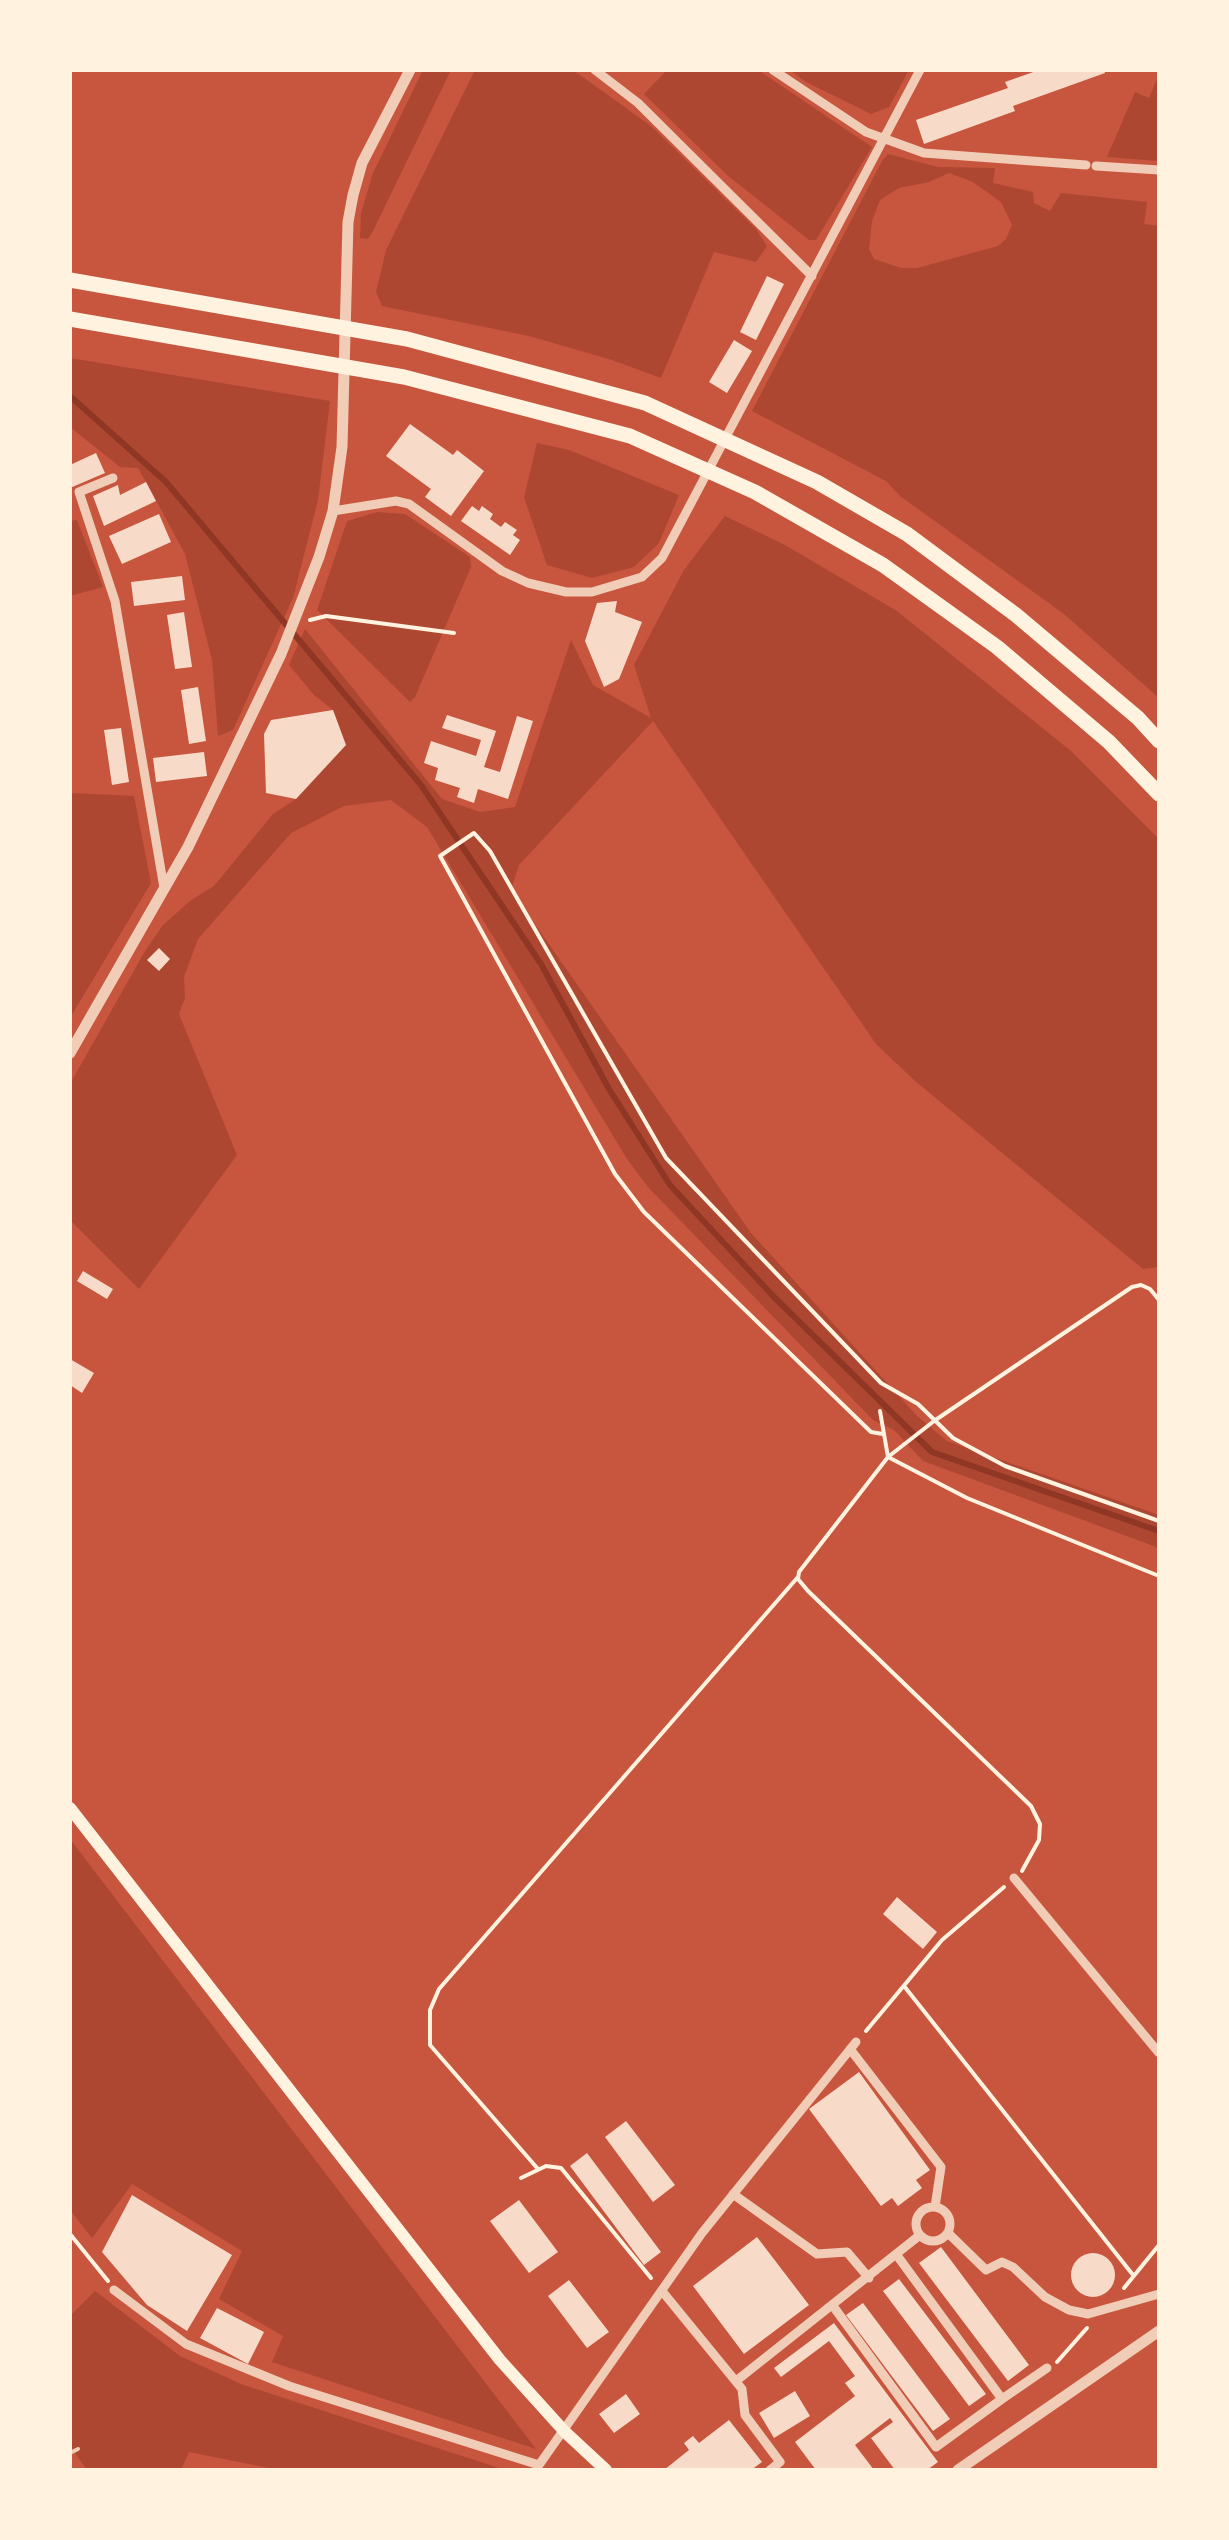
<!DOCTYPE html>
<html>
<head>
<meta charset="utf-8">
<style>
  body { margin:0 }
  #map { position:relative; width:1229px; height:2540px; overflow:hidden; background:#c8553d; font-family:Helvetica,sans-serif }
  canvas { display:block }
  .frame { position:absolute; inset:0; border:72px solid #fff3e0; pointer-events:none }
</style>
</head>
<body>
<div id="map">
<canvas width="1229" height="2540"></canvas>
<div class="frame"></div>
</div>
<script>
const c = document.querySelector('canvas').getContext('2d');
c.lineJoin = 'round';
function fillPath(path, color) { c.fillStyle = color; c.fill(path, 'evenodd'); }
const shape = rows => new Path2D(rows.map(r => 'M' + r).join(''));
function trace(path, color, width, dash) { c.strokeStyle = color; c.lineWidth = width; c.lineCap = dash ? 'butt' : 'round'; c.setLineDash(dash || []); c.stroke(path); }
fillPath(shape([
  [423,70,451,70,373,231,368,239,360,238,361,213,373,173],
  [475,70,573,70,651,126,756,229,767,246,756,262,714,252,661,378,612,360,529,336,382,306,376,292,386,250],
  [667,70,758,70,872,147,816,240,809,240,727,175,644,94],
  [790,70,909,70,889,107,871,114,806,82],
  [1159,74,1159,161,1107,157,1135,92,1149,98],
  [888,154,938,167,995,168,993,183,1033,192,1034,203,1050,211,1061,193,1147,202,1144,224,1159,226,1159,698,1064,614,900,496,886,481,752,411,882,161],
  [949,173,973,182,1001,202,1012,225,1006,239,998,246,917,268,901,268,874,259,869,249,872,221,880,200,899,188,929,182],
  [70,358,330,401,318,500,293,598,233,730,218,736,212,660,185,554,146,482,138,468,120,467,70,427],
  [537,443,569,450,679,495,659,543,634,567,592,578,547,565,524,497],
  [377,512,405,514,470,557,471,567,415,697,410,702,317,610,347,521],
  [725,516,785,545,897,611,1071,751,1159,839,1159,1267,1143,1269,915,1081,876,1044,653,721,519,865,511,890,751,1233,917,1416,947,1441,1159,1515,1159,1548,923,1461,894,1430,873,1420,648,1187,627,1159,427,827,391,800,344,806,291,833,198,939,184,977,185,998,179,1014,237,1155,139,1289,70,1220,70,1084,145,951,163,925,190,901,214,886,273,814,296,799,345,745,333,710,314,695,289,665,305,629,442,799,480,812,515,807,571,640,593,685,651,718,634,665,684,570],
  [77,520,103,587,70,596,70,521],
  [70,793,134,796,151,883,70,1018],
  [70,1839,536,2449,272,2362,283,2336,219,2299,242,2251,132,2184,92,2238,70,2210],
  [95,2291,180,2356,241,2384,502,2469,279,2470,189,2452,181,2470,87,2470,70,2446,70,2316]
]), '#ae4732');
trace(shape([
  [70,396,166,482,421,785,541,964,609,1089,670,1185,774,1297,932,1452,1159,1531]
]), '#8f3625', 6);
fillPath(shape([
  [1039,70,1104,70,1105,73,1013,106,1015,111,924,144,916,120,1008,88,1005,82],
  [767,276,784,284,756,340,740,332],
  [734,340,752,351,727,393,709,382],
  [410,424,453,455,457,450,484,471,451,516,425,497,431,489,386,456],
  [96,453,105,473,70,488,70,465],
  [146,482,156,501,104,526,93,496,118,485,120,495],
  [472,506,479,511,482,506,493,514,490,519,501,527,505,522,517,530,513,535,520,540,510,555,461,521],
  [159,514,171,542,122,564,109,536],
  [182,576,185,600,134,606,131,582],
  [617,601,615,612,642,622,619,679,604,687,585,641,597,603],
  [184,612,192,667,175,669,167,615],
  [198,687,206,741,189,744,181,690],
  [333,710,346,745,296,799,266,793,264,734,271,720],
  [447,715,496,731,484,767,500,772,517,716,533,721,508,799,478,789,474,803,457,797,460,788,435,780,438,768,424,763,431,741,476,756,481,740,442,728],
  [121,728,129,782,112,785,104,730],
  [204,752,207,776,156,782,153,758],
  [159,948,170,959,159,971,147,960],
  [83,1271,113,1289,107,1299,77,1281],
  [70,1359,94,1373,82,1393,70,1385],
  [897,1897,937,1932,923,1949,883,1914],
  [859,2072,930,2170,916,2180,922,2188,898,2206,892,2198,881,2206,809,2109],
  [626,2121,675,2185,653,2202,605,2137],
  [587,2153,661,2252,644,2265,570,2166],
  [132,2195,232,2255,187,2331,147,2305,102,2252],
  [519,2200,558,2252,529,2273,490,2221],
  [757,2237,809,2305,744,2354,693,2286],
  [941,2247,1029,2365,1008,2381,919,2263],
  '1071 2275a22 22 0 1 1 44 0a22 22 0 1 1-44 0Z',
  [899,2279,986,2394,969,2406,883,2291],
  [569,2280,609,2332,587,2348,548,2296],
  [863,2303,950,2419,933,2431,846,2315],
  [217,2308,264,2332,248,2364,200,2338],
  [834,2323,938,2462,927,2470,895,2470,871,2438,893,2422,890,2418,855,2445,874,2470,816,2470,795,2442,855,2396,845,2383,855,2376,829,2341,781,2377,774,2368],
  [795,2391,810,2416,774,2438,759,2413],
  [626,2394,640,2414,614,2433,599,2414],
  [729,2420,762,2462,751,2470,664,2470,689,2450,684,2443,693,2436,699,2443]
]), '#f7dbc8');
trace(shape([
  [310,620,326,616,454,633],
  [880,1411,888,1457,967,1498,1159,1576],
  [883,1434,871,1432,644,1212,615,1174,440,856,474,833,490,851,666,1158,881,1383,918,1404,953,1438,1005,1466,1159,1521],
  [1022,1871,1039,1840,1040,1824,1031,1806,808,1591,798,1579,799,1572,888,1457,934,1421,1132,1287,1141,1285,1150,1289,1159,1300],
  [904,1986,1133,2275],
  [866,2031,942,1940,1004,1887],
  [538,2169,430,2045,430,2010,439,1989,798,1577],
  [521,2178,546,2166,561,2168,651,2278],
  [70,2234,108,2281],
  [1124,2288,1159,2245],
  [1057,2362,1087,2328]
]), '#fff3e0', 4);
trace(shape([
  [70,2453,78,2449]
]), '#f1ccb7', 4);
trace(shape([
  [595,70,638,103,812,276],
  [773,70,866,132,924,153,1086,165],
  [1096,166,1159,170],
  [113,478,79,492,115,601,164,888],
  [333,511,396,501,409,504,502,571,528,583,566,592,592,592,642,577,662,558,920,70],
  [1014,1878,1159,2053],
  [850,2049,941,2167,935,2207],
  [733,2194,817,2254,847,2252,869,2278],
  '916 2224a17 17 0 1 1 34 0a17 17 0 1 1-34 0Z',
  [948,2233,986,2270,1002,2262,1013,2267,1045,2297,1069,2310,1088,2314,1159,2294],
  [114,2290,186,2344,289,2386,539,2465,702,2233,856,2042],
  [662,2291,742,2389,745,2415,780,2462,770,2470],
  [833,2306,936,2447,1002,2399,896,2254],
  [736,2381,920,2235],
  [1002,2399,1047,2368]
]), '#f1ccb7', 9);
trace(shape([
  [70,1053,188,847,281,654,319,557,333,511,342,447,348,222,353,195,362,163,410,70],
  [958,2470,1159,2331]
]), '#f1ccb7', 11);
trace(shape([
  [70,1808,500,2360,565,2432,606,2470]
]), '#fff3e0', 12);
trace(shape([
  [70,280,407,339,645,403,817,482,907,534,1016,615,1138,718,1159,741],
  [70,319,404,377,630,436,755,492,883,565,997,647,1109,742,1159,794]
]), '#fff3e0', 15);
</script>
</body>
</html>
